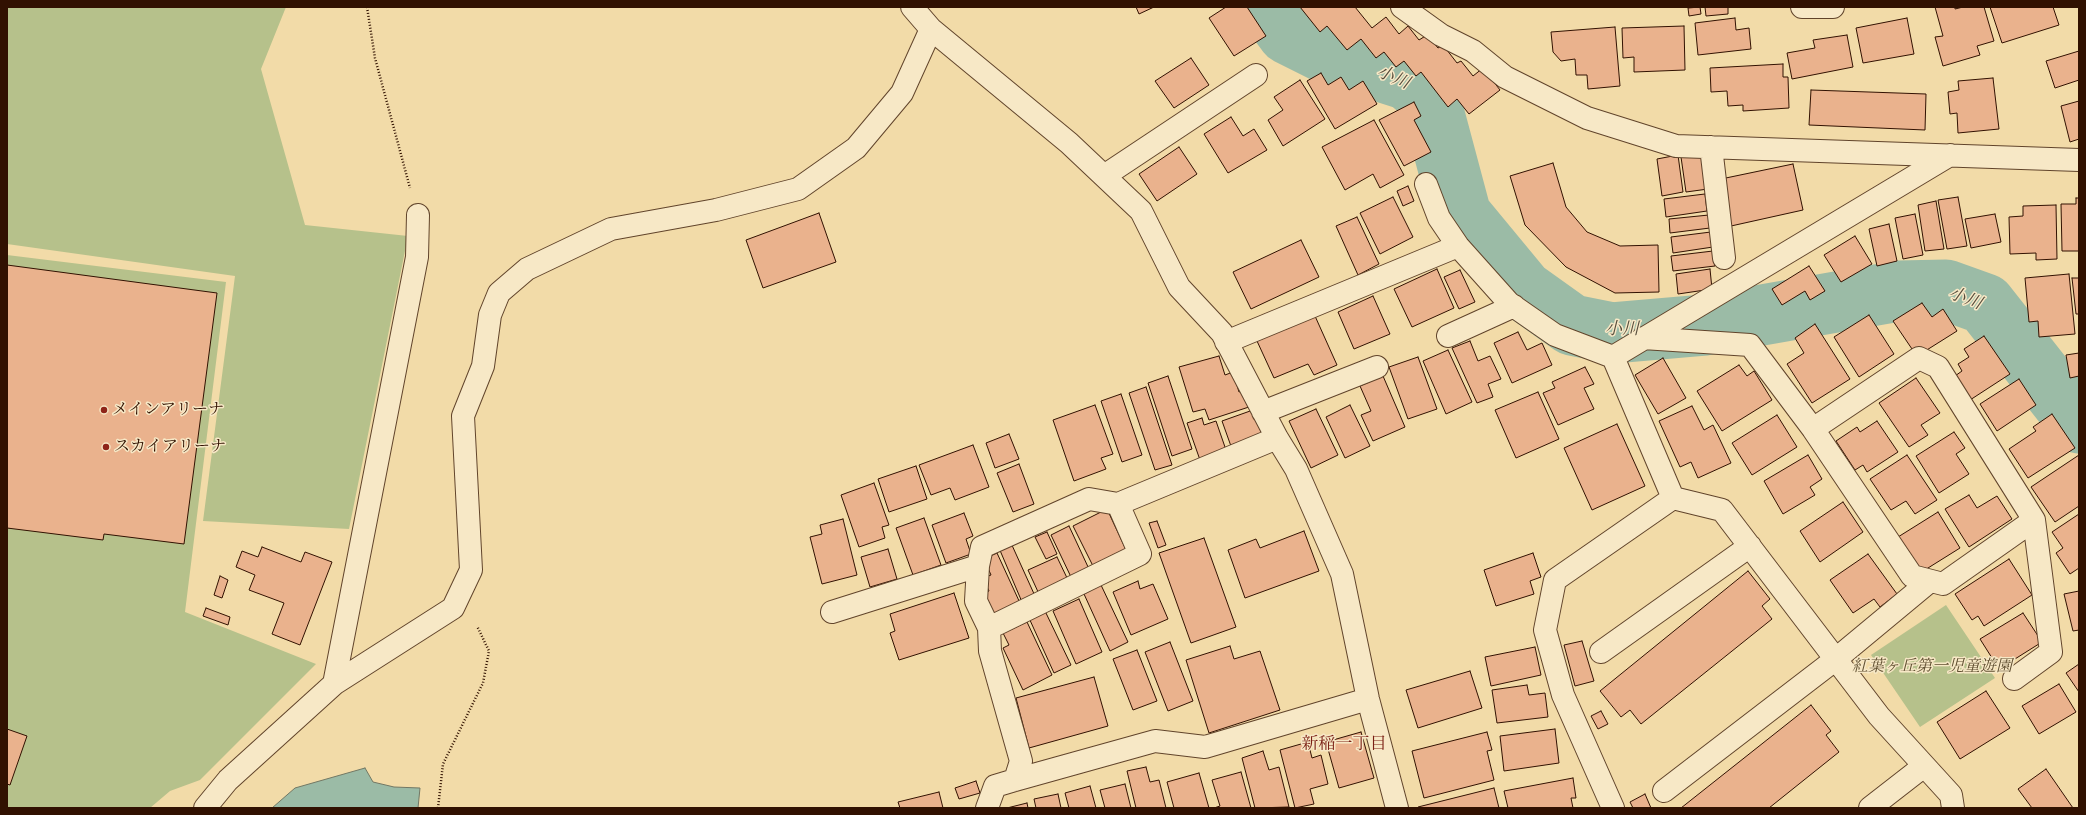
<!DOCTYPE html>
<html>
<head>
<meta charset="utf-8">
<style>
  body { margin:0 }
  #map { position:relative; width:2086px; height:815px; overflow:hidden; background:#f2dba8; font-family:"Gentium Book Plus",serif }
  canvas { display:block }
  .frame { position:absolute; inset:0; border:8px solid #311101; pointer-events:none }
</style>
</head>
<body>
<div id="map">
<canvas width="2086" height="815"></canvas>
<div class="frame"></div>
</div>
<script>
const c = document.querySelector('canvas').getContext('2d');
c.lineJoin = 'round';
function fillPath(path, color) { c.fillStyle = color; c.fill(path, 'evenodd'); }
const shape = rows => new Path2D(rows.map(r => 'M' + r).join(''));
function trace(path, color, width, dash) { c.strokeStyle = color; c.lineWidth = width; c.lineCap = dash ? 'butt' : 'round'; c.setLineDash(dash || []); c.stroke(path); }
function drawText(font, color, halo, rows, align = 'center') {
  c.font = font + ' "Gentium Book Plus","Noto Serif JP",serif'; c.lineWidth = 3; c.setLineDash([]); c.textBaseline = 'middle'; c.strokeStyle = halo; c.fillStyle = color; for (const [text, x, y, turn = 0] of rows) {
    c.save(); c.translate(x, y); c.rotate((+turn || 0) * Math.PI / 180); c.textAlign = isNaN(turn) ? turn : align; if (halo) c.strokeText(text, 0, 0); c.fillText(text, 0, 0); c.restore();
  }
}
fillPath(shape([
  [7,7,286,7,261,69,305,225,408,236,349,529,203,521,235,276,7,244],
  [7,255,226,282,185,612,316,664,200,780,170,791,150,808,7,808],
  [1946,605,1995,678,1920,727,1871,655]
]), '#b6c18b');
const water = shape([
  [365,768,373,782,394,787,420,788,418,808,272,808,295,788,365,768]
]);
fillPath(water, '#9bbba6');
trace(water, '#717764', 1);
trace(shape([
  [1268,7,1288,34,1330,55,1408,80,1430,99,1461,215,1523,290,1572,325,1612,333,1705,325,1899,291,1946,290,1985,304,2079,423]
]), '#9bbba6', 61);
const building = shape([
  [1136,7,1154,7,1139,14,1136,7],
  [1226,7,1247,7,1266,36,1234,56,1209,18,1226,7],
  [1300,7,1355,7,1372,28,1386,17,1399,34,1408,26,1419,40,1427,35,1438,48,1443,45,1457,63,1461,61,1473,76,1483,68,1500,90,1469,114,1457,99,1448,107,1421,72,1416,76,1404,61,1396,67,1384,52,1376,58,1361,39,1347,50,1327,26,1320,32,1300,7],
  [1700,7,1701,14,1689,16,1688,8,1700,7],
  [1705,7,1728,7,1728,14,1706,16,1705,7],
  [1935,7,1955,7,1955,9,1963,7,1984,7,1994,41,1977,46,1980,55,1943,66,1935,37,1943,36,1935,7],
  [1990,7,2053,7,2059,25,2002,43,1990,7],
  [1735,18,1736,30,1749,28,1751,49,1698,55,1695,23,1735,18],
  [1907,18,1914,54,1863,63,1856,28,1907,18],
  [1684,26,1685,70,1634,72,1634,57,1623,58,1622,28,1684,26],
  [1615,27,1620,86,1588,89,1587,75,1576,75,1575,59,1561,61,1553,52,1551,32,1615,27],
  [1847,35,1853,67,1792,79,1787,53,1815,48,1813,40,1847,35],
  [2079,51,2079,80,2055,88,2046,61,2079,51],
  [1191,58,1209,85,1174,108,1155,81,1191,58],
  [1783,64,1783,77,1788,77,1789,108,1743,111,1743,105,1728,106,1727,91,1711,92,1710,68,1783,64],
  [1321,73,1328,85,1341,77,1349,90,1363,81,1377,104,1335,129,1307,81,1321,73],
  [1993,78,1999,129,1958,133,1957,113,1950,114,1948,92,1959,90,1958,81,1993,78],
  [1300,80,1325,119,1283,146,1268,120,1283,110,1274,97,1300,80],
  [1811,90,1926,94,1925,130,1809,125,1811,90],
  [2079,101,2079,139,2070,142,2061,106,2079,101],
  [1414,102,1421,116,1414,120,1431,152,1404,166,1379,120,1414,102],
  [1231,117,1243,136,1254,129,1267,150,1228,173,1204,134,1231,117],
  [1374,120,1404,175,1380,188,1373,174,1345,190,1322,147,1374,120],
  [1179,147,1197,174,1157,201,1139,174,1179,147],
  [1702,154,1708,189,1686,192,1681,157,1702,154],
  [1678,155,1683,192,1662,196,1657,159,1678,155],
  [1553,163,1566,207,1587,232,1620,246,1658,245,1659,292,1615,293,1566,267,1525,225,1510,176,1553,163],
  [1793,164,1803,210,1731,226,1721,179,1793,164],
  [1408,186,1414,201,1403,206,1397,191,1408,186],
  [1705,194,1707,211,1666,217,1664,199,1705,194],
  [1393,197,1413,237,1380,254,1360,213,1393,197],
  [1958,197,1967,246,1947,249,1938,200,1958,197],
  [2076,198,2079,198,2079,251,2062,251,2061,204,2076,204,2076,198],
  [1936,201,1944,249,1925,251,1918,205,1936,201],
  [2056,205,2057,259,2036,260,2036,253,2010,254,2009,217,2023,216,2023,206,2056,205],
  [819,213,836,262,763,288,746,240,819,213],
  [1915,214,1923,255,1903,259,1895,218,1915,214],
  [1995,214,2001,242,1971,248,1965,219,1995,214],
  [1709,215,1710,228,1670,233,1669,219,1709,215],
  [1357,217,1379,264,1358,275,1336,226,1357,217],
  [1889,224,1897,261,1877,266,1869,229,1889,224],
  [1711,232,1713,247,1673,253,1671,237,1711,232],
  [1855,236,1872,264,1841,282,1824,255,1855,236],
  [1301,240,1319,277,1251,309,1233,272,1301,240],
  [1713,251,1715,266,1673,271,1671,256,1713,251],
  [7,265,217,293,184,544,104,534,103,540,7,528,7,265],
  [1809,266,1825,291,1810,300,1805,291,1782,305,1772,289,1809,266],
  [1437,269,1454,308,1412,327,1394,289,1437,269],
  [1710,269,1712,289,1678,294,1676,274,1710,269],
  [1460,270,1475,302,1459,309,1444,277,1460,270],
  [2069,274,2075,334,2039,337,2038,321,2029,322,2025,278,2069,274],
  [2072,278,2079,278,2079,314,2076,314,2072,278],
  [1373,296,1390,334,1354,349,1338,312,1373,296],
  [1922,303,1932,317,1943,309,1957,331,1922,353,1912,349,1893,321,1922,303],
  [1869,315,1894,354,1859,377,1834,337,1869,315],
  [1315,316,1337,365,1314,375,1308,364,1274,378,1257,341,1315,316],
  [1815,324,1850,379,1812,403,1787,364,1804,353,1795,338,1815,324],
  [1518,332,1527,350,1542,343,1552,365,1512,383,1494,343,1518,332],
  [1984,336,2010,374,1970,400,1955,376,1962,371,1958,364,1969,357,1964,349,1984,336],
  [1470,341,1478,361,1490,356,1501,379,1488,384,1493,397,1477,403,1452,348,1470,341],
  [1448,350,1472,402,1446,414,1423,361,1448,350],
  [2079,353,2079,376,2070,378,2066,355,2079,353],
  [1219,356,1225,375,1233,372,1239,392,1246,389,1252,406,1209,420,1205,409,1193,412,1179,367,1219,356],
  [1418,357,1437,409,1408,419,1389,367,1418,357],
  [1663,358,1686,398,1658,414,1635,375,1663,358],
  [1739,365,1747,376,1754,371,1772,400,1722,431,1697,391,1739,365],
  [1585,367,1594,384,1584,388,1594,409,1558,425,1543,393,1555,388,1552,382,1585,367],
  [1168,376,1192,449,1172,456,1148,383,1168,376],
  [1383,376,1405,427,1373,441,1361,415,1371,411,1360,386,1383,376],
  [1916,378,1940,413,1921,425,1928,435,1909,447,1879,403,1916,378],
  [2019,379,2036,405,1997,431,1980,404,2019,379],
  [1146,387,1172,465,1155,470,1129,393,1146,387],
  [1538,392,1559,439,1516,458,1495,410,1538,392],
  [1121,394,1142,455,1122,462,1101,401,1121,394],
  [1095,405,1113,454,1101,458,1106,469,1074,481,1053,420,1095,405],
  [1350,405,1370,446,1345,458,1326,417,1350,405],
  [1692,406,1704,430,1713,425,1731,463,1698,478,1691,462,1680,467,1659,421,1692,406],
  [1316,409,1338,455,1311,468,1289,421,1316,409],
  [1253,410,1263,437,1232,449,1222,421,1253,410],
  [2052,414,2075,448,2028,478,2009,449,2036,431,2033,427,2052,414],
  [1777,415,1797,447,1752,475,1732,443,1777,415],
  [1202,418,1204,425,1216,421,1226,450,1200,460,1187,423,1202,418],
  [1877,421,1898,452,1867,472,1863,465,1855,470,1836,441,1857,427,1860,432,1877,421],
  [1617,424,1645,486,1592,510,1564,448,1617,424],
  [1954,432,1965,448,1956,454,1969,474,1939,493,1916,456,1954,432],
  [1009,434,1019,459,995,468,986,443,1009,434],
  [973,445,989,487,955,500,950,488,931,495,919,465,973,445],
  [1808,455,1822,479,1810,487,1815,495,1783,514,1764,481,1808,455],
  [1907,455,1937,500,1915,514,1906,501,1891,510,1870,479,1907,455],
  [2079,455,2079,506,2055,522,2031,487,2079,455],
  [1019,464,1034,504,1013,512,997,473,1019,464],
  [916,466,927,499,889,512,878,479,916,466],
  [874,483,889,525,882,527,885,538,859,547,841,495,874,483],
  [1969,495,1977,508,1997,496,2012,519,1969,547,1945,509,1969,495],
  [1843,502,1863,532,1820,562,1800,531,1843,502],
  [1107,509,1127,552,1094,568,1073,526,1107,509],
  [1938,512,1960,548,1920,573,1898,537,1938,512],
  [964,513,973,536,966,539,971,554,946,563,932,525,964,513],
  [2079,514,2079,568,2070,574,2056,553,2063,548,2052,532,2079,514],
  [924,518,941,565,913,575,896,528,924,518],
  [843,519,857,575,822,584,810,537,822,534,820,525,843,519],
  [1157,521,1166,545,1158,548,1149,523,1157,521],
  [1069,526,1089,569,1071,577,1051,535,1069,526],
  [1304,531,1319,571,1245,598,1228,550,1256,539,1260,548,1304,531],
  [1047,532,1057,554,1046,559,1035,537,1047,532],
  [1204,538,1236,627,1191,643,1159,553,1204,538],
  [1011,543,1035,596,1022,602,999,548,1011,543],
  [262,547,301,562,305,552,332,562,300,645,272,634,284,603,249,590,255,575,236,567,242,551,258,557,262,547],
  [888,549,897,579,870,587,861,557,888,549],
  [997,553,1020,603,991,616,982,594,989,591,983,578,991,575,984,559,997,553],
  [1533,553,1541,577,1530,581,1534,594,1496,606,1484,570,1533,553],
  [1868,554,1897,594,1880,607,1874,599,1853,613,1830,580,1868,554],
  [1057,557,1068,580,1039,594,1028,570,1057,557],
  [2009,559,2032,595,1984,626,1978,616,1972,620,1955,594,2009,559],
  [1748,571,1770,599,1762,606,1772,619,1641,724,1630,710,1621,717,1600,691,1748,571],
  [220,576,228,580,222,598,214,595,220,576],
  [1138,581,1140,589,1153,584,1168,619,1131,635,1113,592,1138,581],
  [1101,585,1128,642,1110,651,1084,594,1101,585],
  [2079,591,2079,630,2073,631,2064,594,2079,591],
  [954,593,969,638,899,660,890,633,895,631,890,614,954,593],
  [1079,599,1102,652,1076,664,1053,611,1079,599],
  [206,608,230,617,228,625,203,616,206,608],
  [1045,611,1071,665,1054,673,1029,618,1045,611],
  [2023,613,2042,642,1999,669,1980,639,2023,613],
  [1027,622,1052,675,1023,690,1003,648,1009,645,1003,633,1027,622],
  [1582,641,1594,681,1575,686,1564,645,1582,641],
  [1170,642,1193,701,1168,711,1145,652,1170,642],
  [1230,646,1234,659,1260,651,1280,710,1209,733,1186,660,1230,646],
  [1535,647,1541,675,1491,686,1485,657,1535,647],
  [1137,650,1157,701,1133,710,1113,659,1137,650],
  [2079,664,2079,692,2066,673,2079,664],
  [1470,671,1482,708,1418,728,1406,690,1470,671],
  [1094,677,1108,726,1029,748,1016,698,1094,677],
  [2059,684,2076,712,2039,734,2022,706,2059,684],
  [1527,685,1529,695,1545,693,1548,717,1497,723,1492,690,1527,685],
  [1986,691,2010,728,1960,759,1937,722,1986,691],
  [1811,705,1831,731,1826,735,1839,752,1769,808,1681,808,1811,705],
  [1601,711,1608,724,1598,729,1591,716,1601,711],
  [7,729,27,736,10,785,7,784,7,729],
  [1555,729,1559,763,1504,771,1500,736,1555,729],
  [1361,732,1374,778,1339,788,1326,742,1361,732],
  [1487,732,1492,750,1487,751,1494,780,1424,798,1412,751,1487,732],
  [1308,742,1312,758,1321,755,1328,784,1310,789,1314,804,1295,808,1280,750,1308,742],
  [1263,751,1269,770,1279,767,1289,807,1255,808,1242,758,1263,751],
  [1146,767,1150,782,1159,780,1166,808,1136,808,1127,771,1146,767],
  [2046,769,2073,808,2032,808,2018,789,2046,769],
  [1241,772,1251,808,1214,808,1220,806,1212,780,1241,772],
  [1199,773,1209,808,1174,808,1167,782,1199,773],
  [1573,778,1576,798,1571,798,1573,808,1508,808,1504,791,1573,778],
  [976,781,980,793,959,799,955,788,976,781],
  [1125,784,1131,808,1105,808,1100,790,1125,784],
  [1090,786,1096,808,1069,808,1065,793,1090,786],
  [1494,788,1499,808,1418,808,1418,807,1494,788],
  [939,792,943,808,900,808,898,802,939,792],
  [1058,794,1061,808,1036,808,1034,799,1058,794],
  [1645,794,1651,808,1633,808,1630,802,1645,794],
  [1027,803,1028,808,1007,808,1027,803]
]);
fillPath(building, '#eab28d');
trace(building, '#311101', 1);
const minor = shape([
  [912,7,931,29,1069,143,1141,211,1179,287,1222,333,1277,438,1296,469,1342,574,1368,699,1397,808],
  [1402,7,1441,35,1473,51,1505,77,1587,118,1676,146,2079,160],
  [1802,7,1833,7],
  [1711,147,1724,258],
  [1104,176,1256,75],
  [1426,184,1439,218,1458,246,1509,303,1555,335,1613,357],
  [1448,336,1514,306],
  [1643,338,1750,345,1813,429,1912,576,1943,584,2034,520],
  [1226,342,1458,246],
  [1263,412,1377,367],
  [1813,429,1919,358,1938,367,2034,520,2051,652,2014,679],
  [1673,498,1722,510,1879,716,1951,795,1953,808],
  [1118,504,1140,554,989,628,976,601,978,566,982,547,1089,499,1118,504,1277,438],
  [832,612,978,566],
  [989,628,990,651,1021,761,1015,780],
  [1601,652,1750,546],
  [334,684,417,257,418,215],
  [1664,791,1836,659,1930,581],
  [205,808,228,780,334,684,453,608,471,570,463,416,483,366,490,315,499,293,527,269,611,229,716,210,798,189,856,148,902,93,931,29],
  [987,808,995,786,1015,780,1155,741,1205,747,1368,699],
  [1613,808,1563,695,1545,630,1555,580,1673,498,1613,357,1950,155],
  [1870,808,1924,766]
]);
trace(minor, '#61442b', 24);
trace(shape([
  [367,7,375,58,410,188],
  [438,808,443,764,483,683,489,651,477,626]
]), '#311101', 2.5, [1, 2]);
trace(minor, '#f7e8c6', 22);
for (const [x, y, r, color] of [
  [104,410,4,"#8f2418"],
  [106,447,4,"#8f2418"]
]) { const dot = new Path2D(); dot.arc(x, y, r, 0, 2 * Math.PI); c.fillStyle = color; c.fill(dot); trace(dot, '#f7e8c6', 1.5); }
drawText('16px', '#311101', '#f7e8c6', [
  ["メインアリーナ",112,410],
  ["スカイアリーナ",114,447]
], 'left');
drawText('italic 16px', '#604f31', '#f7e8c6', [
  ["紅葉ヶ丘第一児童遊園",1932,667]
]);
drawText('italic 17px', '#564c3b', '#f7e8c6', [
  ["小川",1393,78,23],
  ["小川",1965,299,21],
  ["小川",1622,330]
]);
drawText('17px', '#7a1f14', '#f7e8c6', [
  ["新稲一丁目",1344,745]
]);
</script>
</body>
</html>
